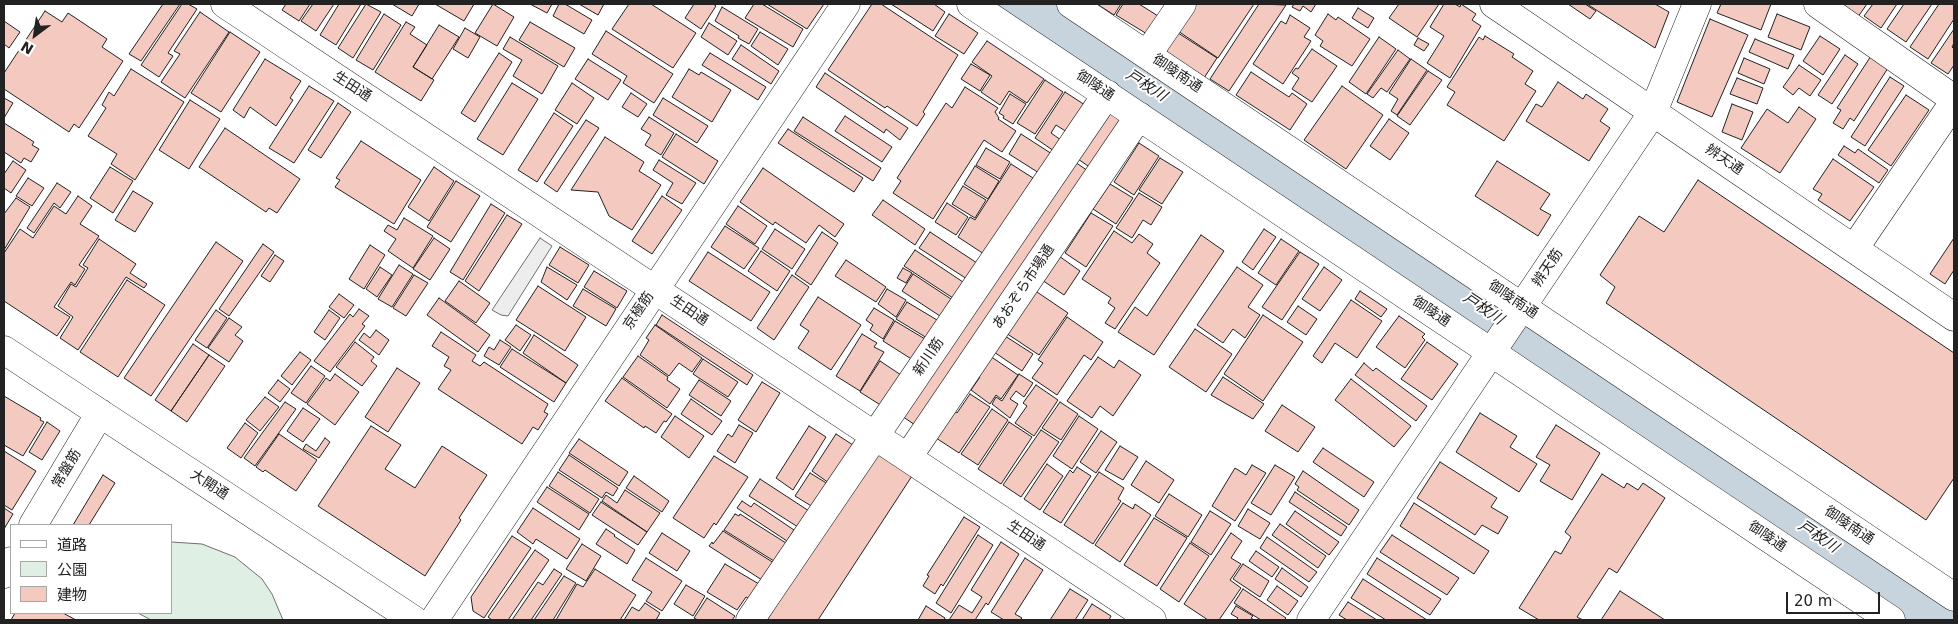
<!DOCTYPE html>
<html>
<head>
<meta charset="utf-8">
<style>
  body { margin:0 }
  #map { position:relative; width:1958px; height:624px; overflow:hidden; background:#fff; font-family:"DejaVu Sans","Noto Sans JP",sans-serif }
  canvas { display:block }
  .frame { position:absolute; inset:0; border:5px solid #222; pointer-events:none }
  .legend { position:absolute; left:10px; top:524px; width:162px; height:90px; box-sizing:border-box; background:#fff; border:1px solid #a7a7a7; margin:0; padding:6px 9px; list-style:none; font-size:15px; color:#222 }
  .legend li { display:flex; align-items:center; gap:10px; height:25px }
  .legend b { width:25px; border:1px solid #a7a7a7 }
  .north { position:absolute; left:10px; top:10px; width:50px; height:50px; -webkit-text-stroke:4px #fff; paint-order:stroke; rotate:211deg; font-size:14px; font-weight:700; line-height:20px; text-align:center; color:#222 }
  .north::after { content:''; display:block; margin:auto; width:18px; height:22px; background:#222; clip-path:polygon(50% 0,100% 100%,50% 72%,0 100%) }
  .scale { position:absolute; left:1786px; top:592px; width:94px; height:22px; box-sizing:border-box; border:2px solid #222; border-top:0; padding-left:6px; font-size:15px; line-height:18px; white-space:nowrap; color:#222; -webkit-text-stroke:4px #fff; paint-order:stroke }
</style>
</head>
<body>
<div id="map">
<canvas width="1958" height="624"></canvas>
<div class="frame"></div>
<ul class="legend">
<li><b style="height:6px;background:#fff"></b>道路</li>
<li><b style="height:14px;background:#e0efe3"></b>公園</li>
<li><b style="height:14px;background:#f3c9c0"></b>建物</li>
</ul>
<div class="north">N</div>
<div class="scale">20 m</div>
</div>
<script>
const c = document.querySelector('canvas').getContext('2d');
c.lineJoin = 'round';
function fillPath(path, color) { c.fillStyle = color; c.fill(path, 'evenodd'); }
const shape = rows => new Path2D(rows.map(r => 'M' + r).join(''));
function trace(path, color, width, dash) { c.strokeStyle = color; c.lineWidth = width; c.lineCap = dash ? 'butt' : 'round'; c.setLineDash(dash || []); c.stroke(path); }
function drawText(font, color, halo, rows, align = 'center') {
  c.font = font + ' "DejaVu Sans","Noto Sans JP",sans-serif'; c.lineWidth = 4; c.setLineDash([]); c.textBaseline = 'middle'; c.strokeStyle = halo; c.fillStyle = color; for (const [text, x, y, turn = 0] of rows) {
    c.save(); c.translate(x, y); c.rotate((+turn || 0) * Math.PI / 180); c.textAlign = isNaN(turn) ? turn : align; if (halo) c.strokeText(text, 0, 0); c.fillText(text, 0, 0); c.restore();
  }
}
const green = shape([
  [171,542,202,544,235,557,262,579,272,594,283,620,151,620,138,613,171,613,171,542]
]);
fillPath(green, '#e0efe3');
trace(green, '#6f6f6f', 1);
const parking = shape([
  [540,238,552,246,508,316,501,315,492,310,540,238]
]);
fillPath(parking, '#ededed');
trace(parking, '#6f6f6f', 1);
trace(shape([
  [1022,4,1475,304,1941,620]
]), '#c7d3dd', 56);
const building = shape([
  [163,4,180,4,141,61,129,54,163,4],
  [182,4,188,4,197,9,168,53,173,56,159,77,141,65,182,4],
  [286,4,310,4,299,21,282,10,286,4],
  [313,4,334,4,316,31,301,21,313,4],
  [339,4,361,4,336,45,320,35,339,4],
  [366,4,381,12,353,58,338,48,366,4],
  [392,4,419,4,412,16,392,4],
  [435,4,474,4,464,21,435,4],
  [493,4,514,17,497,46,475,33,493,4],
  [530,4,552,4,547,13,530,4],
  [559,4,565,4,592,20,584,34,553,16,559,4],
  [579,4,604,4,598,15,579,4],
  [629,4,651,4,696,33,673,68,612,29,629,4],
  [694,4,713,4,716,6,701,29,685,18,694,4],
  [754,4,762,4,803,29,793,47,745,18,754,4],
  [767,4,824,4,807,29,767,4],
  [872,4,881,4,958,55,923,112,925,114,917,126,887,106,885,108,828,70,872,4],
  [891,4,934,4,945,12,933,31,891,4],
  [1097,4,1121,4,1114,15,1097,4],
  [1123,4,1139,4,1158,16,1147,34,1116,15,1123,4],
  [1193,4,1254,4,1218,58,1175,29,1193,4],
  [1259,4,1286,5,1229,91,1210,79,1259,4],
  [1294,4,1316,4,1311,12,1303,6,1300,11,1292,7,1294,4],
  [1399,4,1439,4,1417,37,1389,18,1399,4],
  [1444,4,1455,4,1460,7,1461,4,1476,14,1472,20,1481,26,1450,78,1427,63,1444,36,1430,27,1444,4],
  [1568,4,1585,4,1596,11,1590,19,1568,4],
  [1587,4,1655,4,1669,12,1655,48,1587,4],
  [1721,4,1771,4,1761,30,1717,13,1721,4],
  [1838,4,1867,4,1855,21,1838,4],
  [1873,4,1897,4,1881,28,1864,16,1873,4],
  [1904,4,1932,4,1906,42,1887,29,1904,4],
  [1939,4,1954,4,1954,19,1928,59,1910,47,1939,4],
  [722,7,758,29,749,44,738,38,739,36,715,21,722,7],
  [1358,8,1374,18,1368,28,1352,18,1358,8],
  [45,11,62,22,68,13,107,39,102,47,123,61,79,128,74,124,69,132,4,89,4,73,45,11],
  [200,12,229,32,185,98,161,82,180,54,174,51,200,12],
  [384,14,401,25,373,70,356,60,384,14],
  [949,14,978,33,964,54,935,36,949,14],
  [1328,14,1336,20,1338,17,1370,39,1352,66,1320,46,1323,41,1315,35,1328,14],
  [1777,14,1810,27,1801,50,1768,37,1777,14],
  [1290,15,1310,28,1304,37,1311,41,1283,84,1253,64,1281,21,1286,24,1290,15],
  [1710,19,1748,35,1712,117,1677,102,1710,19],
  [4,21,20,32,9,48,4,44,4,21],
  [406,22,415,27,410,34,427,45,413,67,434,80,421,101,375,72,406,22],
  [530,22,575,48,564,67,519,40,530,22],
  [709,23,737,41,728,55,701,37,709,23],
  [439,25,459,37,432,79,413,67,439,25],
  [465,28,480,37,468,58,453,49,465,28],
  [1954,29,1954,43,1952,47,1954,49,1954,65,1948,74,1931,63,1954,29],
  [606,31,673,74,654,103,623,83,627,76,592,54,606,31],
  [1175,31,1217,58,1204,78,1162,50,1175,31],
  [230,32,260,52,221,112,191,93,230,32],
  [760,32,788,49,778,65,751,46,760,32],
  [1485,36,1514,54,1512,57,1533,71,1525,84,1536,91,1504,141,1447,105,1455,92,1447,87,1479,37,1483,40,1485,36],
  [1820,36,1840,49,1823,75,1803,61,1820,36],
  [510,37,558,66,542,94,513,76,522,60,503,49,510,37],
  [1379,37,1396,49,1366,94,1349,82,1379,37],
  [1418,38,1429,44,1424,51,1414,45,1418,38],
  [1755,39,1794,55,1788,69,1749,52,1755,39],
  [987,41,1044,79,1027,103,1009,91,1000,105,981,92,992,76,972,62,987,41],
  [741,45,779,71,771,84,732,59,741,45],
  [1312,49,1337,66,1312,102,1292,89,1299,78,1292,73,1296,68,1298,69,1312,49],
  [1398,50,1410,59,1387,92,1381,88,1373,98,1367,94,1398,50],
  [499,53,512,62,475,122,461,113,499,53],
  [710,53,766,87,758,100,702,65,710,53],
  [1845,55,1858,64,1832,104,1818,95,1845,55],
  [1871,56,1888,68,1854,121,1850,118,1843,129,1833,123,1841,110,1837,108,1871,56],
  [1744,58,1770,69,1764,84,1738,73,1744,58],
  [265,59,301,81,290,98,293,100,276,126,250,107,244,118,233,110,265,59],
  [588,59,621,80,608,100,575,79,588,59],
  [1411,59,1427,70,1397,115,1391,111,1398,99,1389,93,1411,59],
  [971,64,990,75,980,91,961,79,971,64],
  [1799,65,1821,80,1810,96,1799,88,1793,95,1783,87,1799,65],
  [131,69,184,102,135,180,111,164,117,154,88,136,106,108,102,105,109,92,114,96,131,69],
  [689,69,699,75,701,72,731,90,712,122,672,97,689,69],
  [1428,71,1442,80,1410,125,1397,116,1428,71],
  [1251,72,1289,97,1292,93,1307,104,1290,130,1236,95,1251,72],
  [825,73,908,128,900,140,886,129,884,133,816,87,825,73],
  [1890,77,1904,86,1865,146,1851,137,1890,77],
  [1737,78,1763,88,1757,104,1730,94,1737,78],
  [1045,80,1063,92,1035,134,1017,123,1045,80],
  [1558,82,1583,99,1586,94,1608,109,1600,121,1610,128,1589,161,1526,121,1536,104,1542,107,1558,82],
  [512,83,538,99,503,155,477,139,512,83],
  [572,83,594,98,577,124,555,110,572,83],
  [309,86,334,101,294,163,269,148,309,86],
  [1342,86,1383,115,1346,169,1304,140,1342,86],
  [965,87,998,108,995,112,999,118,998,119,1016,131,1002,152,984,140,933,219,893,193,901,181,897,178,946,103,952,108,965,87],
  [1065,92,1085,105,1067,132,1056,125,1051,133,1061,140,1054,151,1035,138,1065,92],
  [631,93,647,104,638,117,622,107,631,93],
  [1010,94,1026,104,1013,124,1003,118,1004,116,999,113,1010,94],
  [1906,95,1929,110,1891,166,1868,150,1906,95],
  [4,98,13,103,4,118,4,98],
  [663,98,708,126,697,143,653,115,663,98],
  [190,100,220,119,189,169,159,150,190,100],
  [338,103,351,112,321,158,308,150,338,103],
  [1732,104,1753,112,1742,140,1722,132,1732,104],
  [1799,107,1816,119,1780,173,1741,148,1767,109,1788,123,1799,107],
  [1108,109,1127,122,1094,170,1075,157,1108,109],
  [554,113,573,126,537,182,518,170,554,113],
  [845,116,892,147,882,162,835,131,845,116],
  [649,117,674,133,661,155,645,145,651,135,641,129,649,117],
  [803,117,881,168,873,181,794,131,803,117],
  [1389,119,1409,133,1390,160,1370,146,1389,119],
  [586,120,599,128,557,192,544,183,586,120],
  [4,123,34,142,32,145,39,149,31,162,24,158,21,163,4,152,4,123],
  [225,128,300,179,277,213,269,208,266,212,199,167,225,128],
  [788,129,863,178,854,192,778,143,788,129],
  [676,134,718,161,704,184,662,157,676,134],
  [1021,134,1052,154,1039,173,1009,154,1021,134],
  [605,137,644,162,639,171,661,185,632,230,609,216,598,192,571,190,605,137],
  [361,141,421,180,394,224,335,187,340,180,336,178,361,141],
  [1139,143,1159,156,1134,195,1114,182,1139,143],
  [1844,146,1855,153,1858,149,1888,170,1879,183,1838,155,1844,146],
  [986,148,1010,162,1000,179,976,165,986,148],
  [1160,158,1183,172,1162,204,1139,190,1160,158],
  [1833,159,1874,187,1850,221,1818,200,1822,194,1813,189,1833,159],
  [659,160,696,183,682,204,666,195,673,183,653,170,659,160],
  [1072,160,1091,173,918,427,899,414,1072,160],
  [13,161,26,170,11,193,4,188,4,174,13,161],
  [1497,161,1550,194,1540,209,1551,215,1538,236,1475,196,1497,161],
  [1011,164,1033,178,984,254,958,237,970,217,975,220,1011,164],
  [975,166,999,181,988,199,964,184,975,166],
  [110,167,133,181,113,213,90,198,110,167],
  [434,167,454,181,429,221,408,207,434,167],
  [763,168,844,224,835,237,819,225,806,243,775,222,773,225,740,202,763,168],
  [28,178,44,188,32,206,16,196,28,178],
  [1698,180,1954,353,1954,478,1926,520,1606,303,1615,287,1600,275,1639,216,1664,232,1698,180],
  [456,181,480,196,451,242,427,227,456,181],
  [57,183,71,192,60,208,54,203,34,233,27,228,57,183],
  [1110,184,1133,198,1116,224,1093,209,1110,184],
  [963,186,986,200,975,218,952,204,963,186],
  [133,191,153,203,135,232,115,220,133,191],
  [1139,193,1162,207,1151,225,1143,220,1132,238,1116,228,1139,193],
  [78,196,92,206,80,224,99,236,79,265,85,269,75,285,71,282,54,307,70,317,57,336,4,301,4,253,20,229,33,238,54,206,66,214,78,196],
  [662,196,682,210,652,254,632,241,662,196],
  [16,198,30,207,4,250,4,214,16,198],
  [883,200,925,229,915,245,872,215,883,200],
  [947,203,968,217,956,235,935,222,947,203],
  [491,204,505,213,463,280,450,272,491,204],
  [738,206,767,226,755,244,726,224,738,206],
  [1091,213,1113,226,1086,267,1065,253,1091,213],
  [507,215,522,224,479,291,465,281,507,215],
  [404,218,433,236,413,268,388,251,396,239,384,231,388,225,397,230,404,218],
  [725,226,759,248,744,269,711,247,725,226],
  [775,229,805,249,792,269,762,249,775,229],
  [1264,229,1276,237,1253,270,1242,262,1264,229],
  [1114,231,1132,243,1139,234,1153,244,1147,253,1160,263,1115,329,1105,323,1115,308,1108,303,1111,298,1082,279,1114,231],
  [822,232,838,243,811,285,795,274,822,232],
  [930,232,977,263,967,279,919,248,930,232],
  [1201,235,1224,251,1154,355,1118,332,1135,307,1147,316,1201,235],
  [434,238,450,249,430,280,413,269,434,238],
  [1954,238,1954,270,1945,284,1930,274,1954,238],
  [99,239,136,264,130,273,147,284,144,288,126,277,78,350,60,338,73,317,58,306,71,284,76,287,88,268,83,265,99,239],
  [1281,239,1299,251,1276,285,1258,273,1281,239],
  [216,242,243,261,151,396,124,378,216,242],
  [263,244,274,252,229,316,219,309,263,244],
  [370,245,385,255,364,289,349,279,370,245],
  [560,247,589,265,578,283,549,265,560,247],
  [915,250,963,282,953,298,904,266,915,250],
  [761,251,790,271,777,291,748,271,761,251],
  [708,252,770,292,751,321,689,281,708,252],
  [1300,252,1319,264,1282,320,1262,307,1300,252],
  [275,255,284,261,270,282,261,276,275,255],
  [1059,256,1080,271,1064,295,1042,280,1059,256],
  [846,260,886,287,876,302,835,276,846,260],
  [399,265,413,274,392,307,378,299,399,265],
  [380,267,392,275,377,297,366,289,380,267],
  [547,267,577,285,567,300,541,282,547,267],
  [1237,267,1263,285,1248,307,1260,315,1245,338,1233,329,1223,343,1197,325,1237,267],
  [1324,267,1342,280,1320,311,1302,299,1324,267],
  [903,268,912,273,906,283,897,278,903,268],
  [594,271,627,291,617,308,584,287,594,271],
  [913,274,951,299,940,316,902,291,913,274],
  [414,275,428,283,406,316,393,308,414,275],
  [792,275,809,287,774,340,757,328,792,275],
  [127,280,165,305,118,377,80,352,127,280],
  [459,281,490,303,476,323,445,301,459,281],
  [538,286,586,317,565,351,516,320,538,286],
  [583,289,616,309,606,326,573,306,583,289],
  [887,289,906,300,896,317,878,304,887,289],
  [1034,290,1068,313,1039,355,1006,333,1034,290],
  [1360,291,1387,309,1381,317,1355,299,1360,291],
  [339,294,354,305,344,318,329,307,339,294],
  [818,297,861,325,831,370,798,348,809,331,800,325,818,297],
  [439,298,490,335,478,352,427,315,439,298],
  [1351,300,1382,321,1357,358,1335,343,1322,363,1313,356,1351,300],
  [907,302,937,320,927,338,896,319,907,302],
  [1298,306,1317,319,1306,335,1287,322,1298,306],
  [874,308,894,320,883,339,870,330,873,325,866,320,874,308],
  [359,309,369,316,362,324,365,326,330,372,314,361,350,314,353,317,359,309],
  [216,310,227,318,207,348,195,340,216,310],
  [329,310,340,318,325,340,314,332,329,310],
  [662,315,753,375,747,385,656,325,662,315],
  [1263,315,1303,342,1263,401,1224,374,1263,315],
  [1399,316,1425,334,1422,337,1425,340,1405,368,1376,347,1399,316],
  [1067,317,1103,342,1091,360,1084,355,1057,395,1032,378,1043,363,1038,360,1067,317],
  [229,318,242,327,235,335,243,341,229,362,208,348,229,318],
  [895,321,925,339,913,360,883,341,895,321],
  [516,325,531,335,520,351,505,340,516,325],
  [655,325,702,358,692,372,679,363,669,376,640,355,649,340,646,338,655,325],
  [1195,329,1232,354,1206,392,1169,367,1195,329],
  [376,330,389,340,379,355,359,340,364,333,370,338,376,330],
  [441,332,476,355,472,361,480,366,484,362,548,404,544,412,548,414,538,430,533,427,522,444,438,389,451,370,444,366,449,357,432,346,441,332],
  [862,334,877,343,874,347,884,352,860,391,836,376,862,334],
  [534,335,578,365,566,383,523,353,534,335],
  [1005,336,1033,354,1022,371,994,352,1005,336],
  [500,340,511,347,499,365,484,356,489,347,494,350,500,340],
  [355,342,374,357,371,361,377,366,362,386,336,367,355,342],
  [1427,342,1458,364,1432,400,1401,379,1427,342],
  [193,344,209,355,171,411,155,400,193,344],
  [512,349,566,383,554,402,500,367,512,349],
  [300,352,311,360,292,385,281,376,300,352],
  [209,355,225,366,187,422,171,411,209,355],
  [638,356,668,377,667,380,680,389,667,408,623,377,638,356],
  [990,356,1018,375,1001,399,996,395,990,404,971,390,980,377,977,376,990,356],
  [1098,357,1114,368,1119,360,1141,375,1113,416,1100,406,1092,418,1067,401,1098,357],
  [703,359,738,382,728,397,693,374,703,359],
  [880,361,901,375,882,406,860,392,880,361],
  [1364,363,1373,371,1376,368,1427,406,1416,421,1355,375,1364,363],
  [311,366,325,376,306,403,291,393,311,366],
  [397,368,420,383,388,432,365,417,397,368],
  [335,374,359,392,335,425,307,404,326,378,330,381,335,374],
  [1019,374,1033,383,1024,397,1016,391,1010,399,1018,404,1010,418,992,404,996,397,1002,401,1019,374],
  [1223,377,1264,404,1253,419,1211,395,1223,377],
  [622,378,672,414,666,422,664,421,656,433,645,426,644,428,605,401,622,378],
  [1351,379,1411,426,1394,447,1335,400,1351,379],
  [278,380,290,389,280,402,268,393,278,380],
  [699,380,731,401,721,416,689,395,699,380],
  [762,382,780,393,756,432,738,420,762,382],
  [1036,385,1058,400,1034,436,1015,423,1027,406,1023,403,1036,385],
  [970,394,990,407,959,453,933,436,951,409,957,413,970,394],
  [4,396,41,418,40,420,44,422,23,456,4,445,4,396],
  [265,397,279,407,260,431,246,420,265,397],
  [691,399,722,421,712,435,681,414,691,399],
  [285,402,296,409,255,466,244,458,285,402],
  [1060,402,1078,414,1061,440,1042,428,1060,402],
  [1282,405,1315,427,1298,452,1265,431,1282,405],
  [303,408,320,419,303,442,287,431,303,408],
  [992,409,1008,420,978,465,961,454,992,409],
  [1480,413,1517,436,1510,447,1537,464,1519,492,1456,452,1480,413],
  [675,416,704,436,689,458,661,437,675,416],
  [1079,416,1098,429,1072,469,1053,456,1079,416],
  [47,422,60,431,42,460,29,452,47,422],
  [1009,422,1032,437,1001,484,978,469,1009,422],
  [245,423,258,433,241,458,227,448,245,423],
  [739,425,753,433,735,463,717,451,728,434,732,437,739,425],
  [1556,425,1600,453,1572,500,1540,481,1550,465,1536,457,1556,425],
  [371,426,401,445,385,469,415,488,442,446,487,475,459,518,461,520,425,576,318,506,371,426],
  [809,426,826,437,793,490,776,478,809,426],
  [1041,430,1059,442,1021,497,1003,485,1041,430],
  [1101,431,1117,442,1096,473,1080,462,1101,431],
  [279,434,317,460,296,491,265,470,263,472,256,467,279,434],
  [836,434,853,445,829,483,812,471,836,434],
  [325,438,330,442,319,458,303,449,306,444,316,451,325,438],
  [579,439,628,472,619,486,569,453,579,439],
  [1120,446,1138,457,1123,480,1105,470,1120,446],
  [1323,448,1374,482,1364,497,1313,462,1323,448],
  [4,451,36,471,12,510,4,505,4,451],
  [876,452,912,476,818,620,767,620,876,452],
  [569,455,618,488,613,496,606,492,602,498,559,470,569,455],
  [714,456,748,477,716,525,714,523,704,538,673,518,714,456],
  [1146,461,1174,480,1159,503,1131,485,1146,461],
  [1440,462,1497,498,1491,507,1508,517,1498,534,1482,525,1475,535,1417,498,1440,462],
  [1047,464,1063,476,1040,510,1024,499,1047,464],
  [1252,465,1266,473,1235,521,1212,506,1235,468,1246,475,1252,465],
  [1275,465,1295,477,1271,515,1251,503,1275,465],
  [1077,467,1091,476,1061,523,1043,512,1070,470,1073,473,1077,467],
  [1303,471,1359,510,1349,525,1297,490,1299,487,1295,484,1303,471],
  [558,472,599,499,590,513,549,486,558,472],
  [1099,472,1124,488,1118,499,1121,501,1093,544,1064,525,1099,472],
  [810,473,828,484,813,507,795,496,810,473],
  [1602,474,1624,488,1627,483,1638,490,1643,483,1665,498,1617,573,1609,568,1577,617,1583,620,1539,620,1519,608,1555,551,1561,554,1571,537,1565,532,1602,474],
  [103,475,115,483,89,525,73,525,103,475],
  [634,476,669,501,662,512,626,488,634,476],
  [760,479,809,511,798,527,749,496,760,479],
  [547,487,589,514,579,530,537,502,547,487],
  [625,490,660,513,647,532,602,501,606,495,617,503,625,490],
  [1295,492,1347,527,1341,536,1289,502,1295,492],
  [1169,494,1202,515,1188,537,1155,516,1169,494],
  [742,501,751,507,754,503,794,530,787,541,737,508,742,501],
  [601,502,647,532,638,545,592,515,601,502],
  [1123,503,1133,509,1135,504,1151,515,1120,562,1095,545,1123,503],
  [1414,503,1489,551,1474,574,1400,526,1414,503],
  [4,508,13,514,4,529,4,508],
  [533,508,580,539,567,559,536,539,533,544,517,532,533,508],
  [1248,509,1270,523,1260,539,1238,526,1248,509],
  [1210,511,1231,524,1211,555,1191,542,1210,511],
  [1295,511,1339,542,1329,555,1286,524,1295,511],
  [735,514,739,516,740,514,786,543,774,561,724,530,735,514],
  [964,517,980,527,943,586,941,584,935,594,923,586,929,576,927,575,964,517],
  [1154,518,1187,538,1157,586,1124,565,1154,518],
  [1280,524,1326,556,1318,568,1272,535,1280,524],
  [606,529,615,535,614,536,635,550,627,564,596,544,606,529],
  [723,531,774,563,762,580,709,546,712,542,713,544,723,531],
  [662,533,690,551,677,571,649,553,662,533],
  [1231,533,1242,541,1231,558,1241,564,1230,580,1241,588,1219,620,1208,620,1184,604,1231,533],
  [978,535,993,545,951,613,936,603,978,535],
  [1392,535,1459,578,1447,595,1380,552,1392,535],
  [512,536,531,548,484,618,473,611,471,597,512,536],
  [1267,537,1317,572,1309,582,1260,548,1267,537],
  [1001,542,1019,554,988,605,986,603,975,620,949,620,959,605,972,613,982,597,971,590,1001,542],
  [1190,543,1209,556,1179,602,1160,589,1190,543],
  [582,544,601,556,586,581,566,569,582,544],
  [535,550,549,560,508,620,492,620,488,617,535,550],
  [1256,551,1279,567,1272,577,1249,561,1256,551],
  [646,558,682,581,662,611,646,601,652,592,632,580,646,558],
  [1025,558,1043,570,1015,614,1022,618,1020,620,1004,620,991,612,1025,558],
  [1377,558,1441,599,1430,615,1367,574,1377,558],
  [725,564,759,584,750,599,746,597,737,610,707,592,725,564],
  [1243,564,1269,581,1260,597,1233,579,1243,564],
  [1282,568,1308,587,1301,597,1275,579,1282,568],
  [554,569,562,574,531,620,512,620,538,582,543,585,554,569],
  [595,569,636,595,620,620,556,620,577,584,583,587,595,569],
  [564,576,576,583,553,620,534,620,564,576],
  [1363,579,1427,620,1386,620,1351,598,1363,579],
  [686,585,705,596,693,616,674,604,686,585],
  [1277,586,1298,601,1288,615,1267,600,1277,586],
  [1070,589,1088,600,1075,620,1050,620,1070,589],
  [1243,589,1286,618,1284,620,1261,620,1234,603,1243,589],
  [1620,591,1665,620,1601,620,1620,591],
  [707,598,735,616,732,620,698,620,694,618,707,598],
  [1348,602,1377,620,1347,620,1339,615,1348,602],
  [645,603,660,613,656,620,624,620,632,607,639,611,645,603],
  [1092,604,1111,616,1109,620,1082,620,1092,604],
  [926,606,945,618,944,620,918,620,926,606],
  [1236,606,1253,616,1251,618,1254,620,1236,620,1238,618,1231,614,1236,606],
  [15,613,63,613,76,620,11,620,15,613]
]);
fillPath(building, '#f3c9c0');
trace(building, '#222', 1);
const minor = shape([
  [225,4,1152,620],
  [971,4,1891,620],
  [1071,4,1954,597],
  [1494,4,1954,317],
  [1818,4,1954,99],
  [1147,55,1182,4],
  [1854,249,1954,102],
  [4,350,414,620],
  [908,457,1139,116],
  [33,525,100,413],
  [4,574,11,561],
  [434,620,846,4],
  [750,620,1107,94],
  [1311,620,1653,112,1697,4]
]);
trace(minor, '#222', 29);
trace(minor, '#fff', 28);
drawText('14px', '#222', '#fff', [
  ["御陵南通",1177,74,34],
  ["御陵通",1095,86,34],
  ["生田通",352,87,33],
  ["辨天通",1724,160,34],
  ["辨天筋",1548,268,-56],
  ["あおぞら市場通",1024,287,-56],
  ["御陵南通",1513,300,34],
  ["京極筋",639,311,-56],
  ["生田通",689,311,34],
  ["御陵通",1431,312,34],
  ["新川筋",929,357,-56],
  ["常盤筋",67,469,-59],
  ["大開通",209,485,33],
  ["御陵南通",1849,526,34],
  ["生田通",1026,536,34],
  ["御陵通",1767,537,34]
]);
drawText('italic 15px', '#222', '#fff', [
  ["戸枚川",1146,86,33],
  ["戸枚川",1483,309,34],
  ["戸枚川",1818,537,34]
]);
</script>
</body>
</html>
